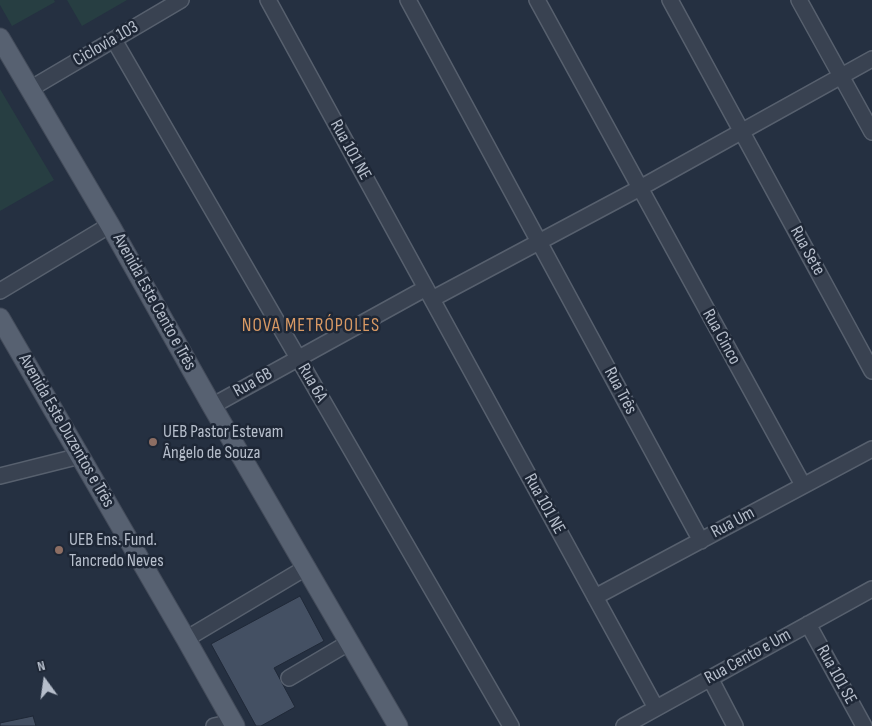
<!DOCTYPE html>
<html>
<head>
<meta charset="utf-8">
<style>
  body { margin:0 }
  #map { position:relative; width:872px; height:726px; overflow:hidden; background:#253041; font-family:"Sofia Sans Condensed",sans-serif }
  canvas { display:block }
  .north { position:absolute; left:20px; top:656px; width:50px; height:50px; -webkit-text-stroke:4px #1e2736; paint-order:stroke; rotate:346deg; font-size:14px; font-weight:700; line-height:20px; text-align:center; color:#b6becb }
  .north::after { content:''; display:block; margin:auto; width:18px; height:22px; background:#b6becb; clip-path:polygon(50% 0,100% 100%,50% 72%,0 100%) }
</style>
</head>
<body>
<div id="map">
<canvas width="872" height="726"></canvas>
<div class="north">N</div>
</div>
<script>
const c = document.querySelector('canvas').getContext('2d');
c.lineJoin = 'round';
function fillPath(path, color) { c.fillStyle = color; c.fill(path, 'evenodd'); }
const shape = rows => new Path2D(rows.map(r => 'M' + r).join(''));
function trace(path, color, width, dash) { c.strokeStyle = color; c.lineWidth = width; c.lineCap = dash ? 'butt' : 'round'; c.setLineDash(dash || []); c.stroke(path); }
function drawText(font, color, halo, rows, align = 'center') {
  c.font = font + ' "Sofia Sans Condensed",sans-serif'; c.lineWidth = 5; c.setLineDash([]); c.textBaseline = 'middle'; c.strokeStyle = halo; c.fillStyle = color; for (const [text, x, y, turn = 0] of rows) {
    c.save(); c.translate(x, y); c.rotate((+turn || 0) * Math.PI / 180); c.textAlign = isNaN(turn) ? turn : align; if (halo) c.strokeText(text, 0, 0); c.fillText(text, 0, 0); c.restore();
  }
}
fillPath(shape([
  [0,0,54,0,55,2,12,26,0,5],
  [67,0,127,0,82,26],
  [0,89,54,180,0,211]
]), '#273e42');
const building = shape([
  [300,596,324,641,274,668,295,707,261,726,256,726,211,644,300,596],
  [33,716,36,726,0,726,0,723,33,716]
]);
fillPath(building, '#445063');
trace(building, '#202938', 1);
const minor = shape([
  [268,0,656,708],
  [408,0,701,541],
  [537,0,803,485],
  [670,0,872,371],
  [799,0,872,132],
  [114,40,511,726],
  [30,89,181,0],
  [0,291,110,225],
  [432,299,640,188,872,59],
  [212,406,426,288],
  [0,476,80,456],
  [595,597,872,449],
  [808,624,864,726],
  [186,639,307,567],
  [289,678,350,642],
  [710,678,735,726],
  [214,726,233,722],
  [624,726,872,589]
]);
const major = shape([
  [0,38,110,225,212,406,398,726],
  [0,318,186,639,235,726]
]);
trace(minor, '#57606e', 18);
trace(major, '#434b5a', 21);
trace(minor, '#394251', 15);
trace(major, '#576171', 19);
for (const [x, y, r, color] of [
  [153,442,5,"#8d6e63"],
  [59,550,5,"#8d6e63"]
]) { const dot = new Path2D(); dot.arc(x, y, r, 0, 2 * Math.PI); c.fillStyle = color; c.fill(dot); trace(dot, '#1e2736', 2); }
drawText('18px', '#b6becb', '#1e2736', [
  ["Ciclovia 103",106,44,-30],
  ["Rua 101 NE",350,150,61],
  ["Rua Sete",807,251,61],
  ["Avenida Este Cento e Três",154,302,61],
  ["Rua Cinco",721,337,61],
  ["Rua 6B",253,383,-29],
  ["Rua 6A",312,383,60],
  ["Rua Três",620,391,62],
  ["Avenida Este Duzentos e Três",66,431,60],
  ["Rua 101 NE",544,504,61],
  ["Rua Um",733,523,-28],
  ["Rua Cento e Um",748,657,-29],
  ["Rua 101 SE",836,675,61]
]);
drawText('18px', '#b6becb', '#1e2736', [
  ["UEB Pastor Estevam",163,432],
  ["Ângelo de Souza",163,453],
  ["UEB Ens. Fund.",69,540],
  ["Tancredo Neves",69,561]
], 'left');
c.letterSpacing = '1px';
drawText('19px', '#d89964', '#1e2736', [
  ["NOVA METRÓPOLES",311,326]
]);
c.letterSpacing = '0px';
</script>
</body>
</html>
